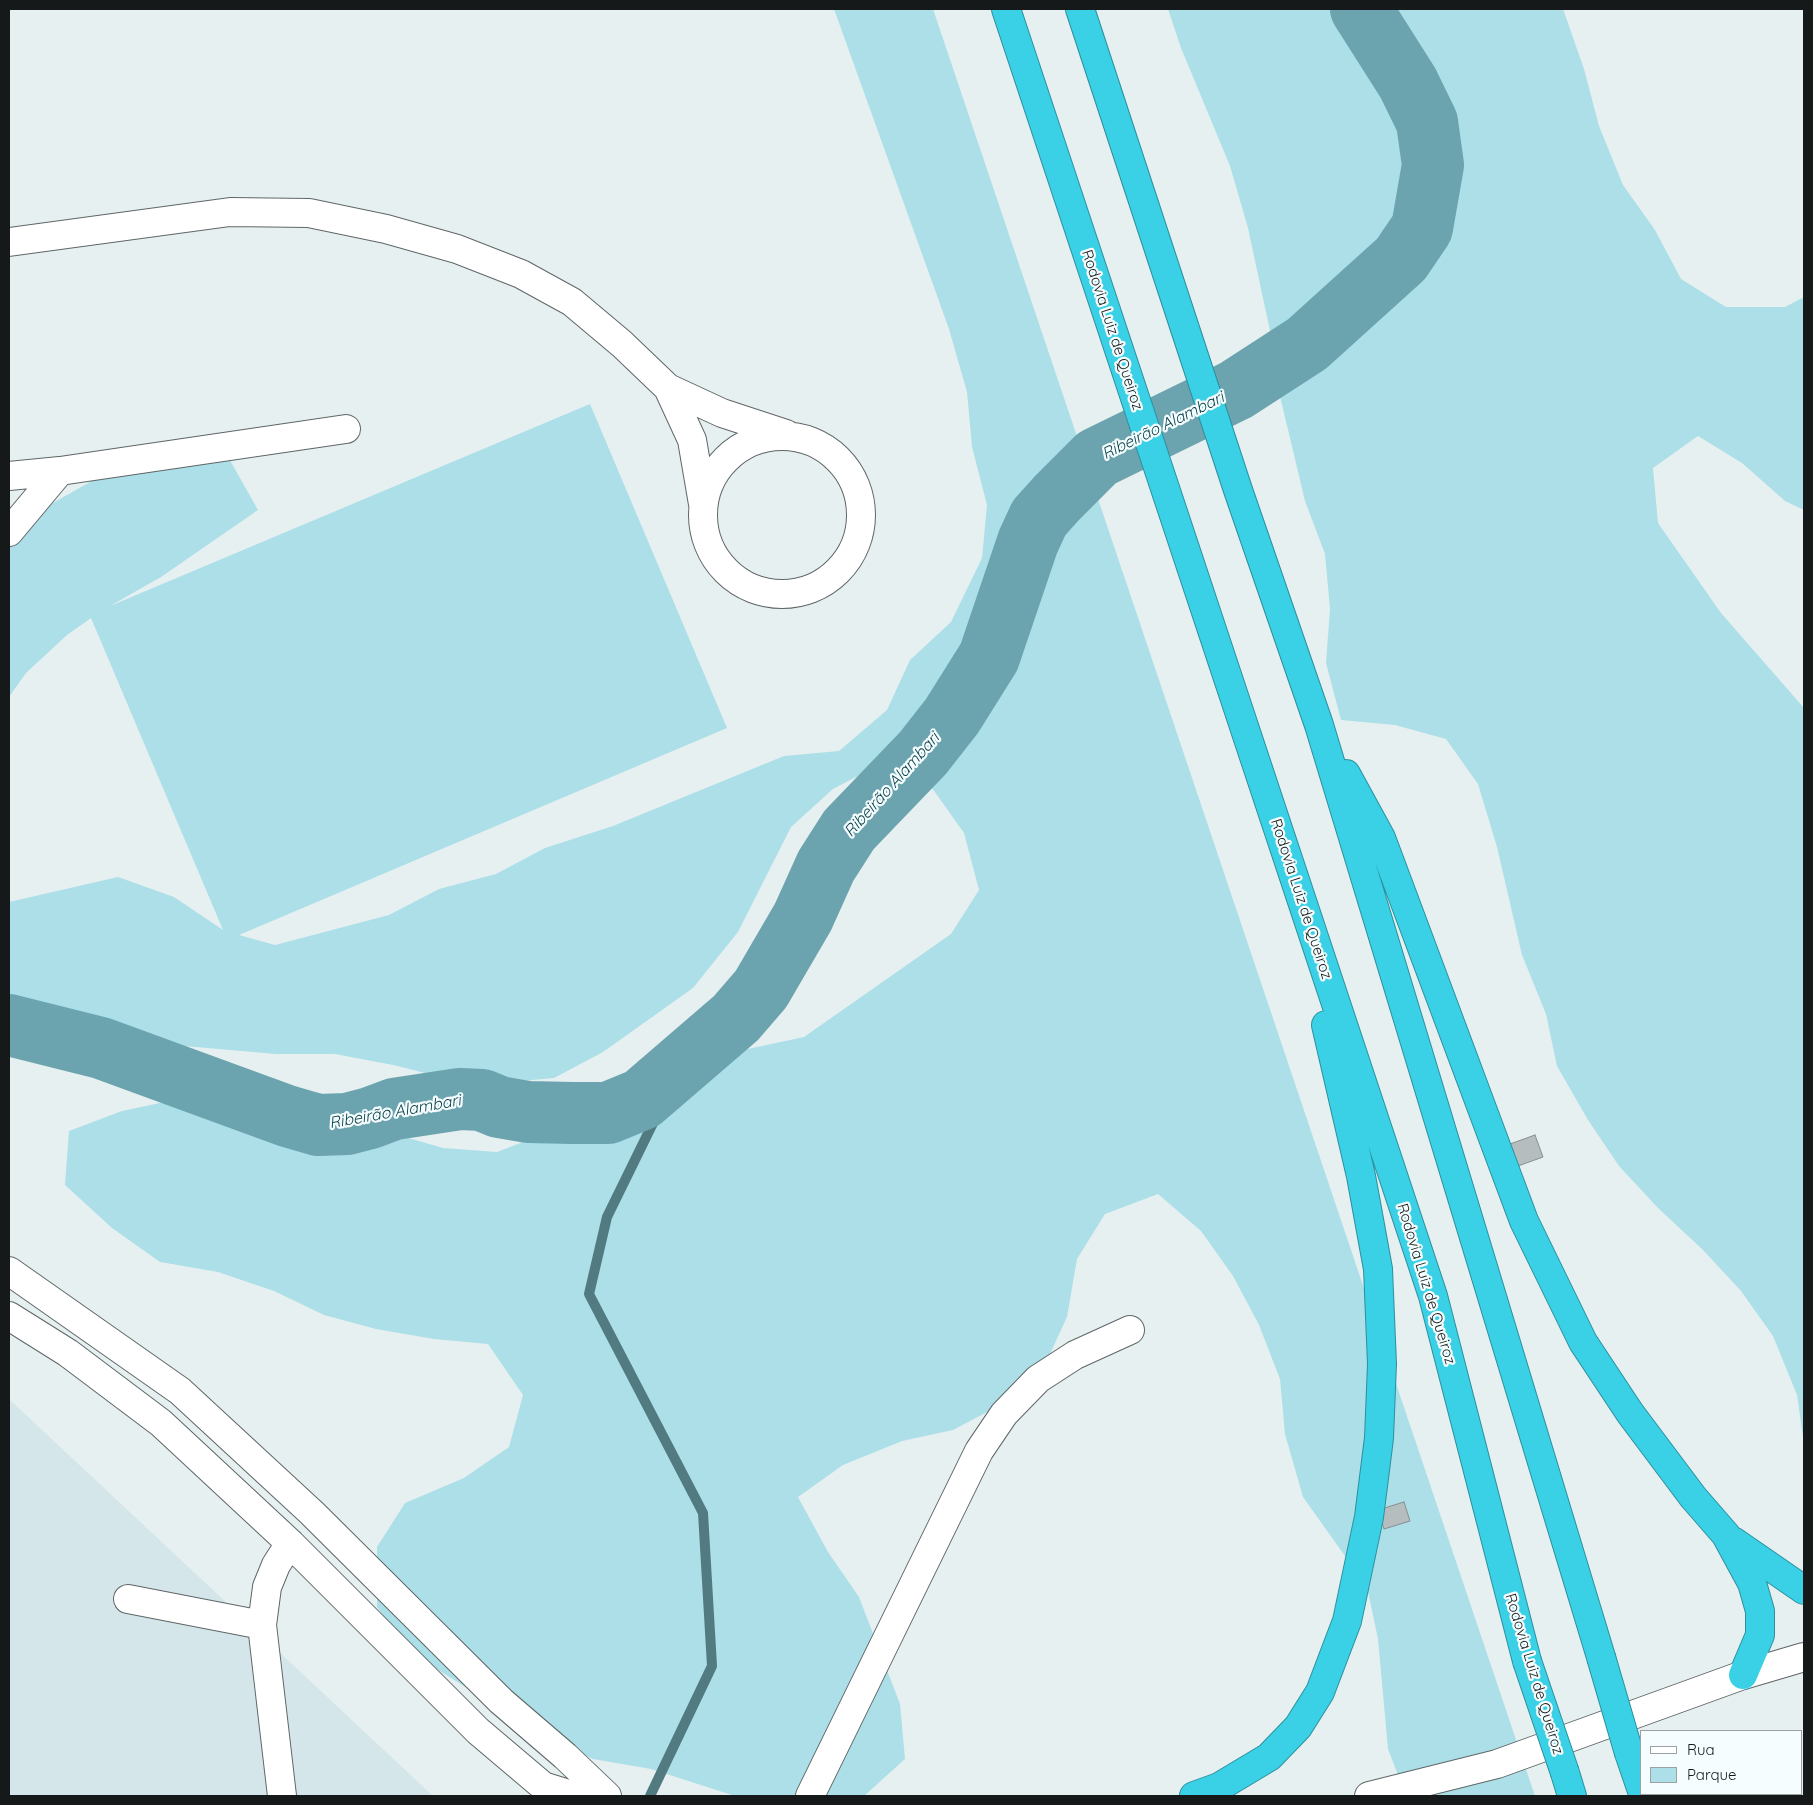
<!DOCTYPE html>
<html>
<head>
<meta charset="utf-8">
<style>
  body { margin:0 }
  #map { position:relative; width:1813px; height:1805px; overflow:hidden; background:#e7f0f1; font-family:Quicksand,sans-serif }
  canvas { display:block }
  .frame { position:absolute; inset:0; border:10px solid #161919; pointer-events:none }
  .legend { position:absolute; left:1640px; top:1730px; width:162px; height:65px; box-sizing:border-box; background:#f5fdff; border:1px solid #9ca2a3; margin:0; padding:6px 9px; list-style:none; font-size:15px; color:#161919 }
  .legend li { display:flex; align-items:center; gap:10px; height:25px }
  .legend b { width:25px; border:1px solid #9ca2a3 }
</style>
</head>
<body>
<div id="map">
<canvas width="1813" height="1805"></canvas>
<div class="frame"></div>
<ul class="legend">
<li><b style="height:6px;background:#fff"></b>Rua</li>
<li><b style="height:14px;background:#acdfe8"></b>Parque</li>
</ul>
</div>
<script>
const c = document.querySelector('canvas').getContext('2d');
c.lineJoin = 'round';
function fillPath(path, color) { c.fillStyle = color; c.fill(path, 'evenodd'); }
const shape = rows => new Path2D(rows.map(r => 'M' + r).join(''));
function trace(path, color, width, dash) { c.strokeStyle = color; c.lineWidth = width; c.lineCap = dash ? 'butt' : 'round'; c.setLineDash(dash || []); c.stroke(path); }
function drawText(font, color, halo, rows, align = 'center') {
  c.font = font + ' Quicksand,sans-serif'; c.lineWidth = 4.5; c.setLineDash([]); c.textBaseline = 'middle'; c.strokeStyle = halo; c.fillStyle = color; for (const [text, x, y, turn = 0] of rows) {
    c.save(); c.translate(x, y); c.rotate((+turn || 0) * Math.PI / 180); c.textAlign = isNaN(turn) ? turn : align; if (halo) c.strokeText(text, 0, 0); c.fillText(text, 0, 0); c.restore();
  }
}
fillPath(shape([
  [9,1399,433,1796,9,1796]
]), '#d4e6e9');
fillPath(shape([
  [834,9,933,9,1535,1796,1406,1796,1388,1749,1378,1639,1367,1587,1303,1497,1285,1434,1280,1379,1259,1325,1233,1276,1201,1231,1158,1194,1105,1214,1077,1259,1067,1317,1044,1367,1002,1404,953,1430,902,1441,843,1465,798,1497,828,1552,859,1597,900,1704,905,1759,864,1796,735,1796,651,1769,593,1759,543,1735,409,1652,377,1607,377,1547,405,1503,464,1478,509,1447,523,1395,488,1344,434,1339,376,1329,324,1315,274,1291,218,1272,160,1262,112,1228,65,1185,69,1131,122,1111,174,1100,229,1095,281,1109,335,1113,391,1133,443,1148,497,1152,603,1111,701,1059,804,1037,951,934,979,890,964,833,932,788,888,760,833,789,791,827,738,932,693,988,603,1052,554,1078,499,1083,445,1078,393,1065,335,1054,276,1054,115,1040,57,1030,9,1009,9,902,118,877,174,897,223,930,91,618,67,635,26,673,9,697,9,533,51,504,99,477,227,455,258,510,161,577,110,606,590,404,727,728,239,935,275,945,389,915,439,889,496,874,545,848,613,826,784,756,839,751,887,710,910,660,951,622,982,558,987,505,972,447,967,392,949,329],
  [1168,9,1563,9,1584,69,1599,126,1623,185,1655,230,1681,279,1726,307,1785,307,1804,297,1804,510,1785,501,1742,463,1698,436,1653,468,1658,523,1721,613,1804,708,1804,1444,1797,1395,1773,1336,1741,1291,1703,1250,1657,1207,1619,1166,1588,1120,1557,1066,1546,1014,1522,955,1497,847,1478,784,1446,739,1395,725,1341,720,1326,663,1330,609,1325,554,1305,501,1279,392,1270,331,1248,228,1230,166,1181,48]
]), '#acdfe8');
trace(shape([
  [650,1796,712,1666,703,1513,589,1294,607,1217,680,1068]
]), '#527a81', 10);
trace(shape([
  [9,1025,101,1048,287,1116,318,1125,347,1124,370,1118,394,1109,460,1099,482,1100,499,1107,528,1112,573,1113,608,1113,642,1099,736,1018,761,989,803,917,826,866,849,830,923,753,952,716,989,657,1028,542,1039,518,1057,498,1097,458,1236,390,1307,344,1401,259,1422,228,1433,165,1427,122,1408,83,1361,9]
]), '#6ba4ae', 62);
const building = shape([
  [1535,1135,1543,1157,1518,1166,1510,1144,1535,1135],
  [1404,1502,1410,1521,1384,1529,1378,1510,1404,1502]
]);
fillPath(building, '#b5bdbe');
trace(building, '#878e90', 1);
const minor = shape([
  [9,242,230,212,309,213,386,229,457,249,521,274,572,302,622,344,668,388,692,440,703,504],
  [668,388,722,413,786,434],
  '703 515a79 79 0 1 1 158 0a79 79 0 1 1-158 0Z',
  [9,476,60,471],
  [9,532,60,471,346,429],
  [9,1271,180,1391,312,1513,501,1701,565,1756,607,1796],
  [9,1316,68,1353,161,1423,290,1543,478,1731,543,1786,575,1796],
  [128,1599,262,1625],
  [282,1796,262,1625,267,1587,276,1565,290,1543],
  [810,1796,979,1451,1004,1414,1038,1379,1075,1355,1130,1330],
  [1369,1796,1497,1764,1743,1675,1804,1657]
]);
const motorway = shape([
  [1006,9,1433,1296,1527,1661],
  [1080,9,1238,490,1319,725,1601,1657],
  [1346,774,1381,838,1524,1221,1583,1342,1630,1413,1693,1497,1726,1535,1752,1583,1760,1611,1760,1635,1743,1675],
  [1733,1541,1804,1590],
  [1629,1753,1642,1791],
  [1565,1773,1572,1796],
  [1194,1796,1219,1787,1269,1757,1298,1727,1320,1692,1347,1621,1369,1517,1379,1438,1382,1364,1378,1269,1361,1176,1326,1025]
]);
trace(minor, '#5f6667', 30);
trace(motorway, '#2d909e', 30);
trace(minor, '#fff', 28);
trace(motorway, '#3ad0e5', 28);
const motorwayBridge = shape([
  [1601,1657,1629,1753],
  [1527,1661,1565,1773]
]);
trace(motorwayBridge, '#2d909e', 30, []);
trace(motorwayBridge, '#3ad0e5', 28);
drawText('15px', '#161919', '#f5fdff', [
  ["Rodovia Luiz de Queiroz",1112,330,72],
  ["Rodovia Luiz de Queiroz",1301,899,72],
  ["Rodovia Luiz de Queiroz",1426,1284,73],
  ["Rodovia Luiz de Queiroz",1534,1674,73]
]);
drawText('italic 16px', '#073f47', '#f5fdff', [
  ["Ribeirão Alambari",1163,426,-26],
  ["Ribeirão Alambari",892,785,-48],
  ["Ribeirão Alambari",395,1112,-10]
]);
</script>
</body>
</html>
